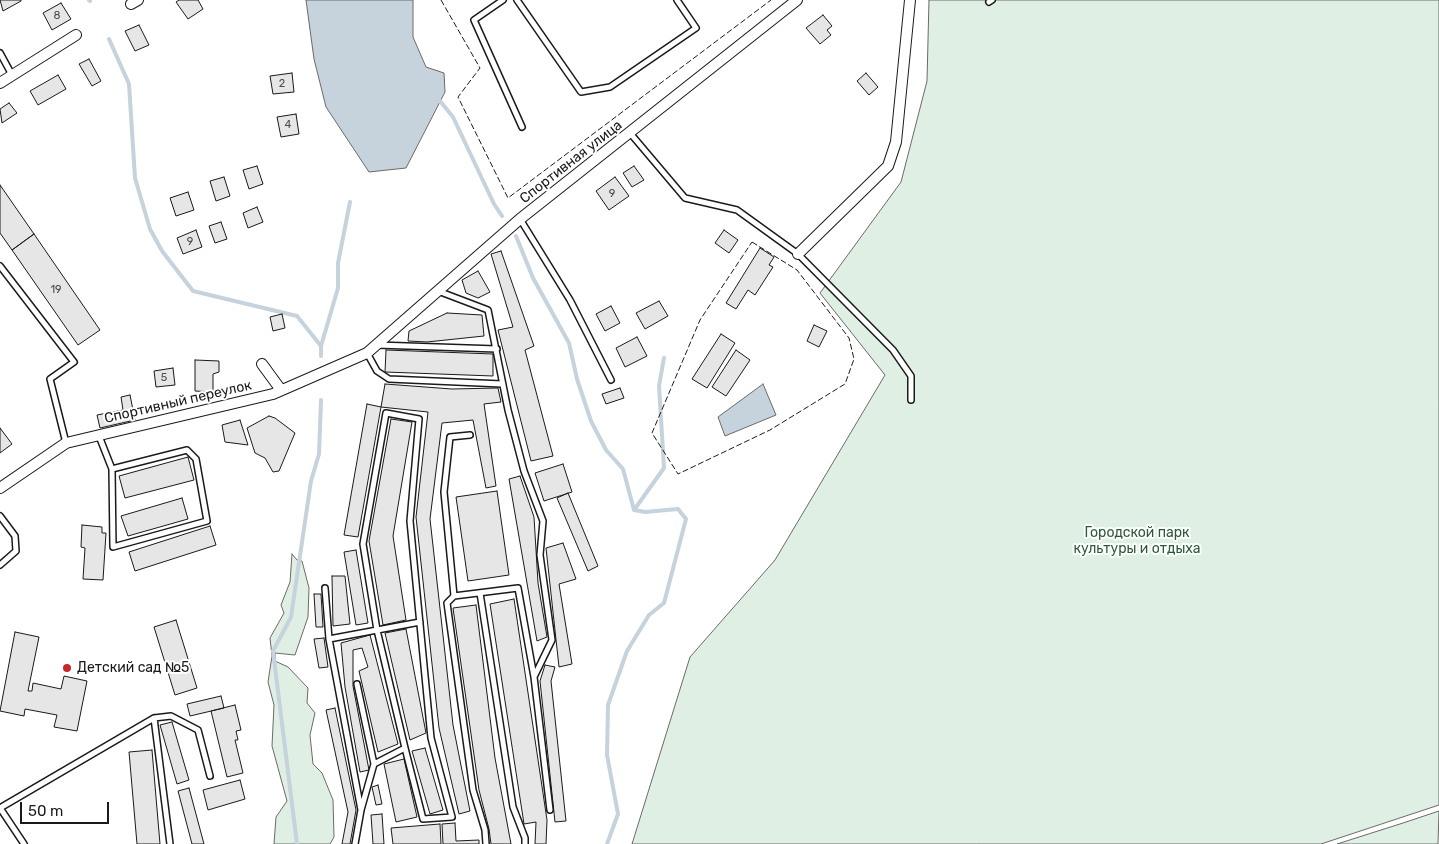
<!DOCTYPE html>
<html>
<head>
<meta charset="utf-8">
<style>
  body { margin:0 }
  #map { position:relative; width:1439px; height:844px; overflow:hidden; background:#fff; font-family:Rubik,sans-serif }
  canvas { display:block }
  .scale { position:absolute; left:20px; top:802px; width:89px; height:22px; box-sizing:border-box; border:2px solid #1a1a1a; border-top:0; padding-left:6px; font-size:15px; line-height:18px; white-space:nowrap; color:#1a1a1a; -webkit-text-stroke:4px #fff; paint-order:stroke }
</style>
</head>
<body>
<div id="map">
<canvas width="1439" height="844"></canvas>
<div class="scale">50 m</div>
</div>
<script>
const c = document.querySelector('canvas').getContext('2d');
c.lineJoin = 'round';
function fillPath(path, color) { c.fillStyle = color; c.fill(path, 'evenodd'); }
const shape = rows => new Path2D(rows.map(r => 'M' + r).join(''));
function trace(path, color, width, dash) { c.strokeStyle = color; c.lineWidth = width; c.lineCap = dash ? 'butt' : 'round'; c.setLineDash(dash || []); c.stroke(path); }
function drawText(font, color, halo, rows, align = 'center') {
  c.font = font + ' Rubik,sans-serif'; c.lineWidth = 4; c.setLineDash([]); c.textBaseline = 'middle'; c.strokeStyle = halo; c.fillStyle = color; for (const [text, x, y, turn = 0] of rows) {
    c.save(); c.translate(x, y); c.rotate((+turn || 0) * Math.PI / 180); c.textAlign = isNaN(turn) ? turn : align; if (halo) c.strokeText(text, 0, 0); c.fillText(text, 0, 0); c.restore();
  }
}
const green = shape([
  [929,0,1439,0,1439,805,1321,844,632,844,690,657,775,560,885,375,820,293,901,182,927,81,929,0],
  [292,554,297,560,302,561,309,588,308,617,295,655,275,653,275,661,288,667,308,688,307,703,315,713,310,735,313,764,322,773,333,800,334,837,330,844,274,844,276,817,287,801,272,746,274,705,268,682,272,656,270,638,284,613,281,605,290,582,292,554],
  [1439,811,1438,844,1337,844,1403,823,1439,811]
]);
fillPath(green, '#e0efe3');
trace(green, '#6a6a6a', 1);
const water = shape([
  [306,0,413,0,413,37,426,67,444,73,445,92,406,168,369,172,326,107,314,59,306,0],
  [763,384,776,415,725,436,718,417,763,384]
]);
fillPath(water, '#c6d2dc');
trace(water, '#6a6a6a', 1);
trace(shape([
  [89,0,90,1],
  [109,39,129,84,135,178,150,229,162,251,193,291,297,316,321,346],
  [440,101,453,117,494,204,502,216],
  [516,236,533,278,569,343,577,379,591,421,606,450,623,469,634,510,645,512,678,509,686,519,664,603,649,615,627,651,608,705,607,755,618,814,607,844],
  [321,356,321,346,338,288,338,263,350,202],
  [634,510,664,468,659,386,664,358],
  [297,844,273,651,291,617,311,481,319,454,321,400]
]), '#c6d2dc', 4);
const building = shape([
  [0,0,21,0,21,1,3,11,0,0],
  [179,0,198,0,203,9,188,19,176,2,179,0],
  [61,3,71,19,52,30,43,13,61,3],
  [823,15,832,26,827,30,831,35,820,44,806,28,823,15],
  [139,25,149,45,135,51,125,31,139,25],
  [89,59,101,81,92,86,79,64,89,59],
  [292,73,294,92,273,94,270,76,292,73],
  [866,73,878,87,869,95,857,81,866,73],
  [58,75,66,89,38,105,30,91,58,75],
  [9,103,17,113,2,123,0,109,9,103],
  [296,114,299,134,281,137,277,117,296,114],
  [257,166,263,184,249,189,243,170,257,166],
  [634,166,644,180,632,187,623,173,634,166],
  [224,177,230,196,216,201,210,181,224,177],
  [615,177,629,196,609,210,596,191,615,177],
  [0,185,34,234,12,250,0,233,0,185],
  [188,192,194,210,176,216,170,198,188,192],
  [257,207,263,222,248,228,243,213,257,207],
  [221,222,227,239,215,243,209,226,221,222],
  [196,230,202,247,183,254,177,238,196,230],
  [724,230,738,240,729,253,715,243,724,230],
  [34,234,100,330,78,345,12,250,34,234],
  [760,248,774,257,769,265,773,267,755,295,748,290,736,309,726,303,760,248],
  [501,251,534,346,525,350,553,456,531,461,498,330,513,327,491,254,501,251],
  [478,271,490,292,478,298,466,293,462,280,478,271],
  [659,301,668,316,645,329,636,313,659,301],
  [611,306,620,323,605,331,596,314,611,306],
  [447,313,482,315,484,336,427,342,408,341,409,331,447,313],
  [282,314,285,328,273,331,270,317,282,314],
  [814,325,827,331,819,347,807,341,814,325],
  [721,334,735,343,707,388,692,379,721,334],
  [637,337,647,356,625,367,616,348,637,337],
  [386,350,493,354,493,376,385,372,386,350],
  [736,350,750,360,726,396,712,387,736,350],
  [195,360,219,361,219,372,213,374,213,392,195,391,195,360],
  [173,368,175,385,156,387,154,371,173,368],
  [385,384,452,389,498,388,501,402,484,404,496,486,486,488,473,420,442,423,430,519,453,725,470,811,459,814,439,728,416,517,428,412,381,407,385,384],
  [620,388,624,398,606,404,602,394,620,388],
  [130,395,135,420,100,428,97,415,123,410,121,397,130,395],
  [367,404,381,407,358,537,344,535,367,404],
  [269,416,275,418,295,433,279,471,273,472,265,458,255,453,247,428,269,416],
  [391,419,412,422,393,536,406,620,383,625,369,541,391,419],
  [240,420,248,445,225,442,222,425,240,420],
  [0,428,12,444,0,453,0,428],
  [188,457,194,480,125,498,119,476,188,457],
  [563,464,572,492,544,501,535,473,563,464],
  [520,476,534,517,538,583,547,637,537,641,509,479,520,476],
  [497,491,509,575,468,581,456,497,497,491],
  [568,493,598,566,588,571,557,498,568,493],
  [182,498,188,519,128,536,121,516,182,498],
  [82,525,102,527,102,533,106,533,103,580,83,579,85,548,81,547,82,525],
  [210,526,216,545,135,571,129,552,210,526],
  [563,543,576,579,559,584,572,664,559,667,546,548,563,543],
  [356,550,368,623,356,625,344,552,356,550],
  [332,576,345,576,350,624,333,626,332,576],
  [314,594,321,594,323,627,316,627,314,594],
  [514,599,547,820,546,844,535,844,536,822,524,824,490,604,514,599],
  [476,605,495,758,511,844,491,844,489,829,479,790,453,608,476,605],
  [176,620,197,688,175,695,154,627,176,620],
  [406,629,426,733,410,740,385,633,406,629],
  [15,632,39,637,28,691,32,691,33,683,61,689,64,676,87,681,77,731,54,727,57,715,25,709,24,716,0,711,15,632],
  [370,635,398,744,378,752,359,671,368,667,362,648,353,650,353,686,369,770,360,772,345,687,341,643,370,635],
  [324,638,328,667,319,668,314,639,324,638],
  [545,665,555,667,551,681,566,821,555,822,540,681,545,665],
  [221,696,224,708,190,716,187,704,221,696],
  [235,705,241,730,236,731,238,740,235,740,243,773,227,777,211,711,235,705],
  [335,708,356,810,350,844,342,844,348,812,326,710,335,708],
  [172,722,189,780,177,784,160,725,172,722],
  [425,748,443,810,430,814,412,751,425,748],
  [152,750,160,844,137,844,129,752,152,750],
  [404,759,417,817,396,822,384,764,404,759],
  [240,780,245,799,208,810,203,790,240,780],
  [378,785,382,804,376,805,372,787,378,785],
  [189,788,204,844,192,844,178,791,189,788],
  [382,814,384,844,373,844,371,815,382,814],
  [455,823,456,841,479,840,479,844,443,844,442,824,455,823],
  [440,824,441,844,393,844,391,828,440,824]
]);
fillPath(building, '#e6e6e6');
trace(building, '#1a1a1a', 1);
const lane = shape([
  [503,0,474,20,522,127],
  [517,0,581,92,610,87,696,28,677,0],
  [989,2,992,0],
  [0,53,12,75],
  [630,133,685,198,737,210,798,254,893,350,911,376,911,400],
  [520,219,570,300,611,380],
  [0,266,74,362,50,379,66,443],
  [438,291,488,310,508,410,524,471,543,521,540,555,552,640,534,677,550,810],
  [377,345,497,349],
  [367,353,377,371,389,379,502,384],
  [470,435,450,437,444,492,454,596,518,588,534,677],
  [99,436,112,469,113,547,207,521,196,459,187,450,112,469],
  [0,516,15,536,16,551,0,565],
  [325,588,329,639,361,810],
  [480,593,513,807,525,838,525,844],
  [454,596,447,603,473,790,485,830,486,844],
  [329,639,420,622],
  [154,718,171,716,198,730,210,776],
  [374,764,405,748,377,630,363,544,386,413,419,419,410,521,431,738,452,817,423,819,405,748],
  [0,808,154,718,170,844],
  [0,808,24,844],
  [355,844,361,810,374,764,357,684]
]);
const street = shape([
  [131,4,138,0],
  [0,83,76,35],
  [798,254,888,166,896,142,910,0],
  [262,364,281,390],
  [0,488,66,443,273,394,367,353,520,219,797,0]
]);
trace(lane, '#1a1a1a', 8);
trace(street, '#1a1a1a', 12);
trace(lane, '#fff', 5);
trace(street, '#fff', 10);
trace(shape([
  [441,0,480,68,458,97,508,198,771,0],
  [752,242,797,270,849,338,854,359,845,384,770,430,678,474,652,433,700,320,752,242]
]), '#1a1a1a', 1, [6, 2.5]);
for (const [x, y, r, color] of [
  [67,668,5,"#c62828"]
]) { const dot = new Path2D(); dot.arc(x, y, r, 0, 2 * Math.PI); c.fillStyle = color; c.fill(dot); trace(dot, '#fff', 2); }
drawText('11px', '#4d4d4d', null, [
  ["8",57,16],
  ["2",282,84],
  ["4",288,125],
  ["9",612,194],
  ["9",190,242],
  ["19",56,290],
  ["5",164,378]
]);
drawText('14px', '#1a1a1a', '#fff', [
  ["Спортивная улица",571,162,-38],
  ["Спортивный переулок",178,402,-13]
]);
drawText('14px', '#2b5a34', '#fff', [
  ["Городской парк",1137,533],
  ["культуры и отдыха",1137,549]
]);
drawText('14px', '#1a1a1a', '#fff', [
  ["Детский сад №5",77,668]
], 'left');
</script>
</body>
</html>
